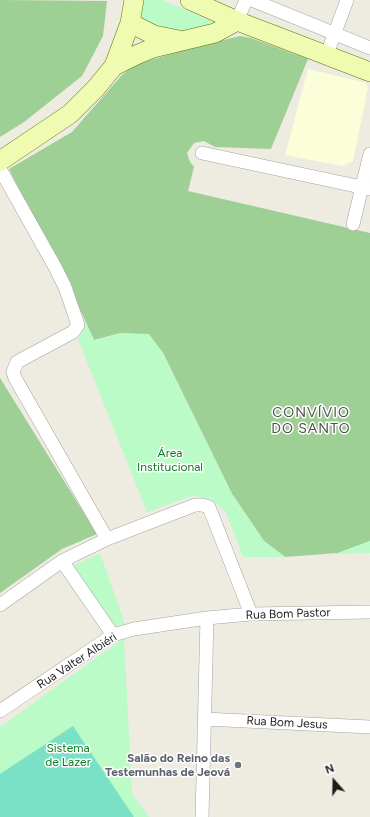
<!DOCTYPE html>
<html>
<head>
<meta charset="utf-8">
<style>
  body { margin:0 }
  #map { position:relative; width:370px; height:817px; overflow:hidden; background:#eeebe1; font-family:Figtree,sans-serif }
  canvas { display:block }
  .north { position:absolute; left:314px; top:761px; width:40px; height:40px; -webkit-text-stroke:3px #fff; paint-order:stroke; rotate:340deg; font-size:11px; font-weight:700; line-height:16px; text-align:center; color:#1c1c1c }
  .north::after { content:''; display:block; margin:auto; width:14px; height:18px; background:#1c1c1c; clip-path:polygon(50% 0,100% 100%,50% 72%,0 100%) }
</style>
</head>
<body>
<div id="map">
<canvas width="370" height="817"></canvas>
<div class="north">N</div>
</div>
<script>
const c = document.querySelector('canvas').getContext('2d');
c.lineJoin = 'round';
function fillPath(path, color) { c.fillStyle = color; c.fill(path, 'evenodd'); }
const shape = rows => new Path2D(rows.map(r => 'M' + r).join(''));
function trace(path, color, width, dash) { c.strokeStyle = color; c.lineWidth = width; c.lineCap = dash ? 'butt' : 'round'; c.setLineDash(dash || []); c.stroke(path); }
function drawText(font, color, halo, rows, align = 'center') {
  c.font = font + ' Figtree,sans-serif'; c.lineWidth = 3; c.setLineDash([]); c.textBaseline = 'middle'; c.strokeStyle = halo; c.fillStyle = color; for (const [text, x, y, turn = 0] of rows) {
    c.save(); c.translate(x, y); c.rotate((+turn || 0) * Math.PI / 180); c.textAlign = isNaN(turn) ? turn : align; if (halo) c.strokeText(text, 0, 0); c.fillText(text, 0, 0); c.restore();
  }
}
fillPath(shape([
  [308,69,366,83,368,88,353,161,343,166,285,155]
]), '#faffd9');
fillPath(shape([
  [0,0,107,1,103,36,82,76,24,122,0,137],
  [240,36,251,38,308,59,271,149,215,147,204,141,194,143,187,153,190,162,194,167,188,191,370,233,370,541,338,553,285,557,264,541,232,494,163,353,149,335,121,333,94,340,68,283,41,233,9,169,72,132,121,76,134,65,187,49],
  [0,378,97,534,62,549,0,593]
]), '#9ecf94');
fillPath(shape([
  [137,0,163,0,215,23,180,35,142,23],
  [84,319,94,340,121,333,149,334,163,353,232,494,264,541,285,557,243,557,226,512,212,499,192,496,147,512,78,339,82,333],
  [370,541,370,553,323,554,338,553],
  [100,553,125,624,111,627,70,567],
  [124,638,132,794,149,817,0,817,0,727]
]), '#bbfbc8');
fillPath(shape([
  [73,726,134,817,0,817,0,774]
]), '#7be1c6');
const street = shape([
  [252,0,370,48],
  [237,21,246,0],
  [327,54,347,0],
  [202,153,370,189],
  [0,169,55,267,65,287,78,325,73,332,17,362,13,372,15,378,107,539],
  [353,224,370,154],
  [62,561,113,635],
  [0,605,62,561,107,539,195,505,202,505,209,507,251,614],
  [0,711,113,635,134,629,207,618,251,614,370,612],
  [204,719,370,727],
  [202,817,207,618]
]);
const secondary = shape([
  [190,0,237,21,370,72],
  [130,23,154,35,179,40],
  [114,66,136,55,153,48,215,33,237,21],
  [0,161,70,114,96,88,114,66,130,23,134,0]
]);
trace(street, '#a3a3a3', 14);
trace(secondary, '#5a7501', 20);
trace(street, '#fff', 13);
trace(secondary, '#eefbb1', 19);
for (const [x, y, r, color] of [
  [238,765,4,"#6b7280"]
]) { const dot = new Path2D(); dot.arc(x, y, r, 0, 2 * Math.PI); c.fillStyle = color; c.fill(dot); trace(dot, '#fff', 1.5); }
drawText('12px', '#077d20', '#fff', [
  ["Área",170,453],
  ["Institucional",170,467],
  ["Sistema",68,748],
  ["de Lazer",68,762]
]);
drawText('12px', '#1c1c1c', '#fff', [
  ["Rua Bom Pastor",288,614,-2],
  ["Rua Valter Albiéri",77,661,-33],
  ["Rua Bom Jesus",287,723,3]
]);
drawText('bold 12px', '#5b616d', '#fff', [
  ["Salão do Reino das",230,758],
  ["Testemunhas de Jeová",230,772]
], 'right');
c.letterSpacing = '1px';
drawText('14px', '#4f4f4f', '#fff', [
  ["CONVÍVIO",311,413],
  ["DO SANTO",311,429]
]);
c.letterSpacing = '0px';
</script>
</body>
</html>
